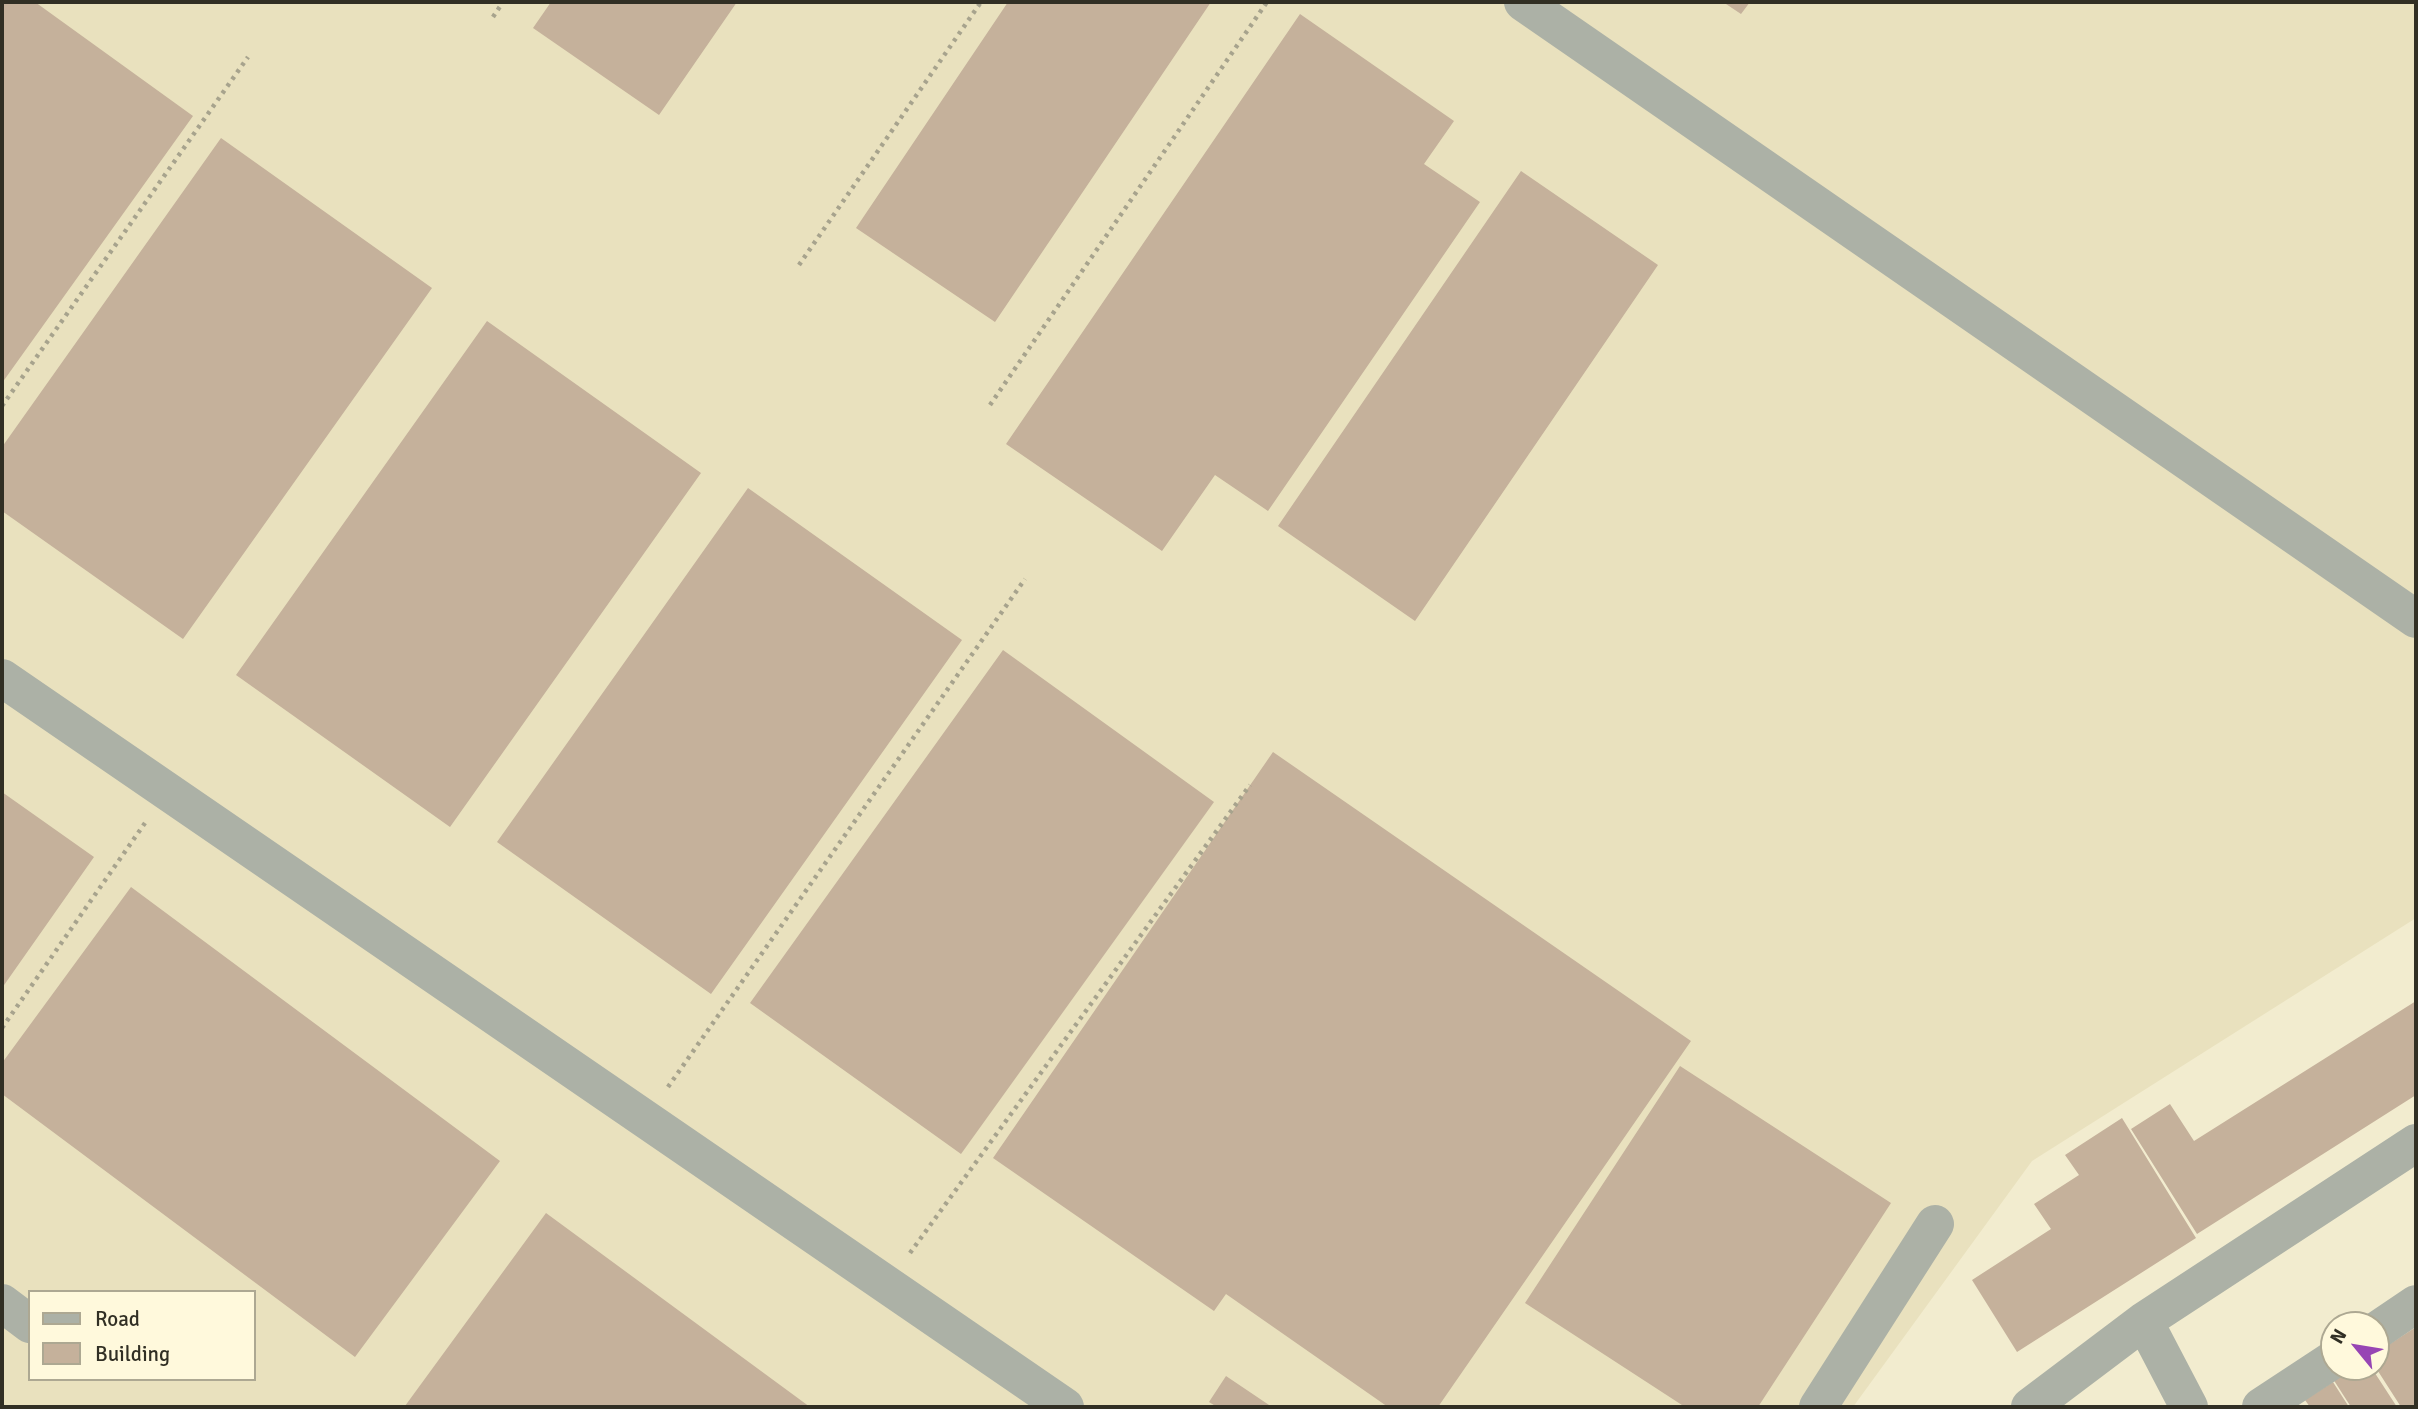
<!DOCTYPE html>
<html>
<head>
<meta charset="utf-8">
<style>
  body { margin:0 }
  #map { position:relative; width:2418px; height:1409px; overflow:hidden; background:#f2eccf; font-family:Signika,sans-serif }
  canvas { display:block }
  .frame { position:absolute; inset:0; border:4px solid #312f24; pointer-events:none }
  .legend { position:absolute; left:28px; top:1290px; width:228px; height:91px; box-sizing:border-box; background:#fff9dc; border:2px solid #ada892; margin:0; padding:9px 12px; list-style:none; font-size:21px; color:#312f24 }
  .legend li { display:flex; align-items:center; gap:14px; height:35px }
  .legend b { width:35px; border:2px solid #ada892 }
  .north { position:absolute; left:2320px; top:1311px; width:70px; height:70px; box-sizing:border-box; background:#fff9dc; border:2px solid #ada892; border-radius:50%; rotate:300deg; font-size:19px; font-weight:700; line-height:28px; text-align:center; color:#312f24 }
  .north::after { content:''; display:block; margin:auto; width:24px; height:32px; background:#9745b4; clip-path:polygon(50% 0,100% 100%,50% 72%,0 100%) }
</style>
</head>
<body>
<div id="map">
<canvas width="2418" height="1409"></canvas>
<div class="frame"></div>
<ul class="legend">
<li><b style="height:9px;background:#acb1a6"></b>Road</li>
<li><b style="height:19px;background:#c5b19b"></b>Building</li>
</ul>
<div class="north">N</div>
</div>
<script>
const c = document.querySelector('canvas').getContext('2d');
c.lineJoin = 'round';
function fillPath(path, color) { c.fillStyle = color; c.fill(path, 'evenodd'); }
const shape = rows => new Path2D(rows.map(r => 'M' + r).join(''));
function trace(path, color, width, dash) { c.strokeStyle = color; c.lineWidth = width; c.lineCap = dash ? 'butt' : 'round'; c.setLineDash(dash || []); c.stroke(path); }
fillPath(shape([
  [2,2,2416,2,2416,918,2032,1161,1853,1407,2,1407],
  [30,1292,254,1292,254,1379,30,1379]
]), '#e9e1be');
fillPath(shape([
  [2,2,35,2,193,116,2,383],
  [551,2,737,2,659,115,533,28],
  [1008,2,1211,2,995,322,856,228],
  [1723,2,1750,2,1741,14],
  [1300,14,1454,121,1424,164,1480,202,1268,511,1215,475,1162,551,1006,444],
  [221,138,432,288,183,639,2,511,2,447],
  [1521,171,1658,265,1415,621,1278,526],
  [487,321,701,473,450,827,236,675],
  [748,488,962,640,711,994,497,842],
  [1003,650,1214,802,961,1154,750,1003],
  [1273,752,1691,1041,1438,1407,1388,1407,1226,1294,1214,1311,993,1158],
  [2,792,94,857,2,988],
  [131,887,500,1161,355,1357,2,1094,2,1063],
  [2416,1001,2416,1095,2197,1234,2131,1129,2170,1104,2194,1141],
  [1680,1066,1891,1203,1758,1407,1685,1407,1525,1303],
  [2122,1118,2196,1238,2017,1352,1972,1280,2051,1229,2034,1204,2079,1175,2065,1155],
  [546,1213,810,1407,406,1407,405,1406],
  [2416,1327,2416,1407,2401,1407,2376,1368,2376,1353],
  [2351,1367,2371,1367,2397,1407,2351,1407,2333,1379],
  [1226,1376,1272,1407,1217,1407,1209,1402],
  [2333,1382,2349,1407,2310,1407,2305,1400]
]), '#c5b19b');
trace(shape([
  [493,17,503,2],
  [799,265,981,2],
  [990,405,1267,2],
  [2,406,248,57],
  [2,1028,145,823],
  [668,1087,1025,579],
  [910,1253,1250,785]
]), '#a7a38d', 4.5, [3.5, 5]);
trace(shape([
  [1523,2,2416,619],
  [2,678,1065,1407],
  [2,1303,30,1324],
  [2144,1321,2189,1407],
  [2376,1331,2416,1304],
  [1818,1407,1935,1224],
  [2030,1407,2144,1321,2416,1143],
  [2261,1407,2334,1359]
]), '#acb1a6', 38);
</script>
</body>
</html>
